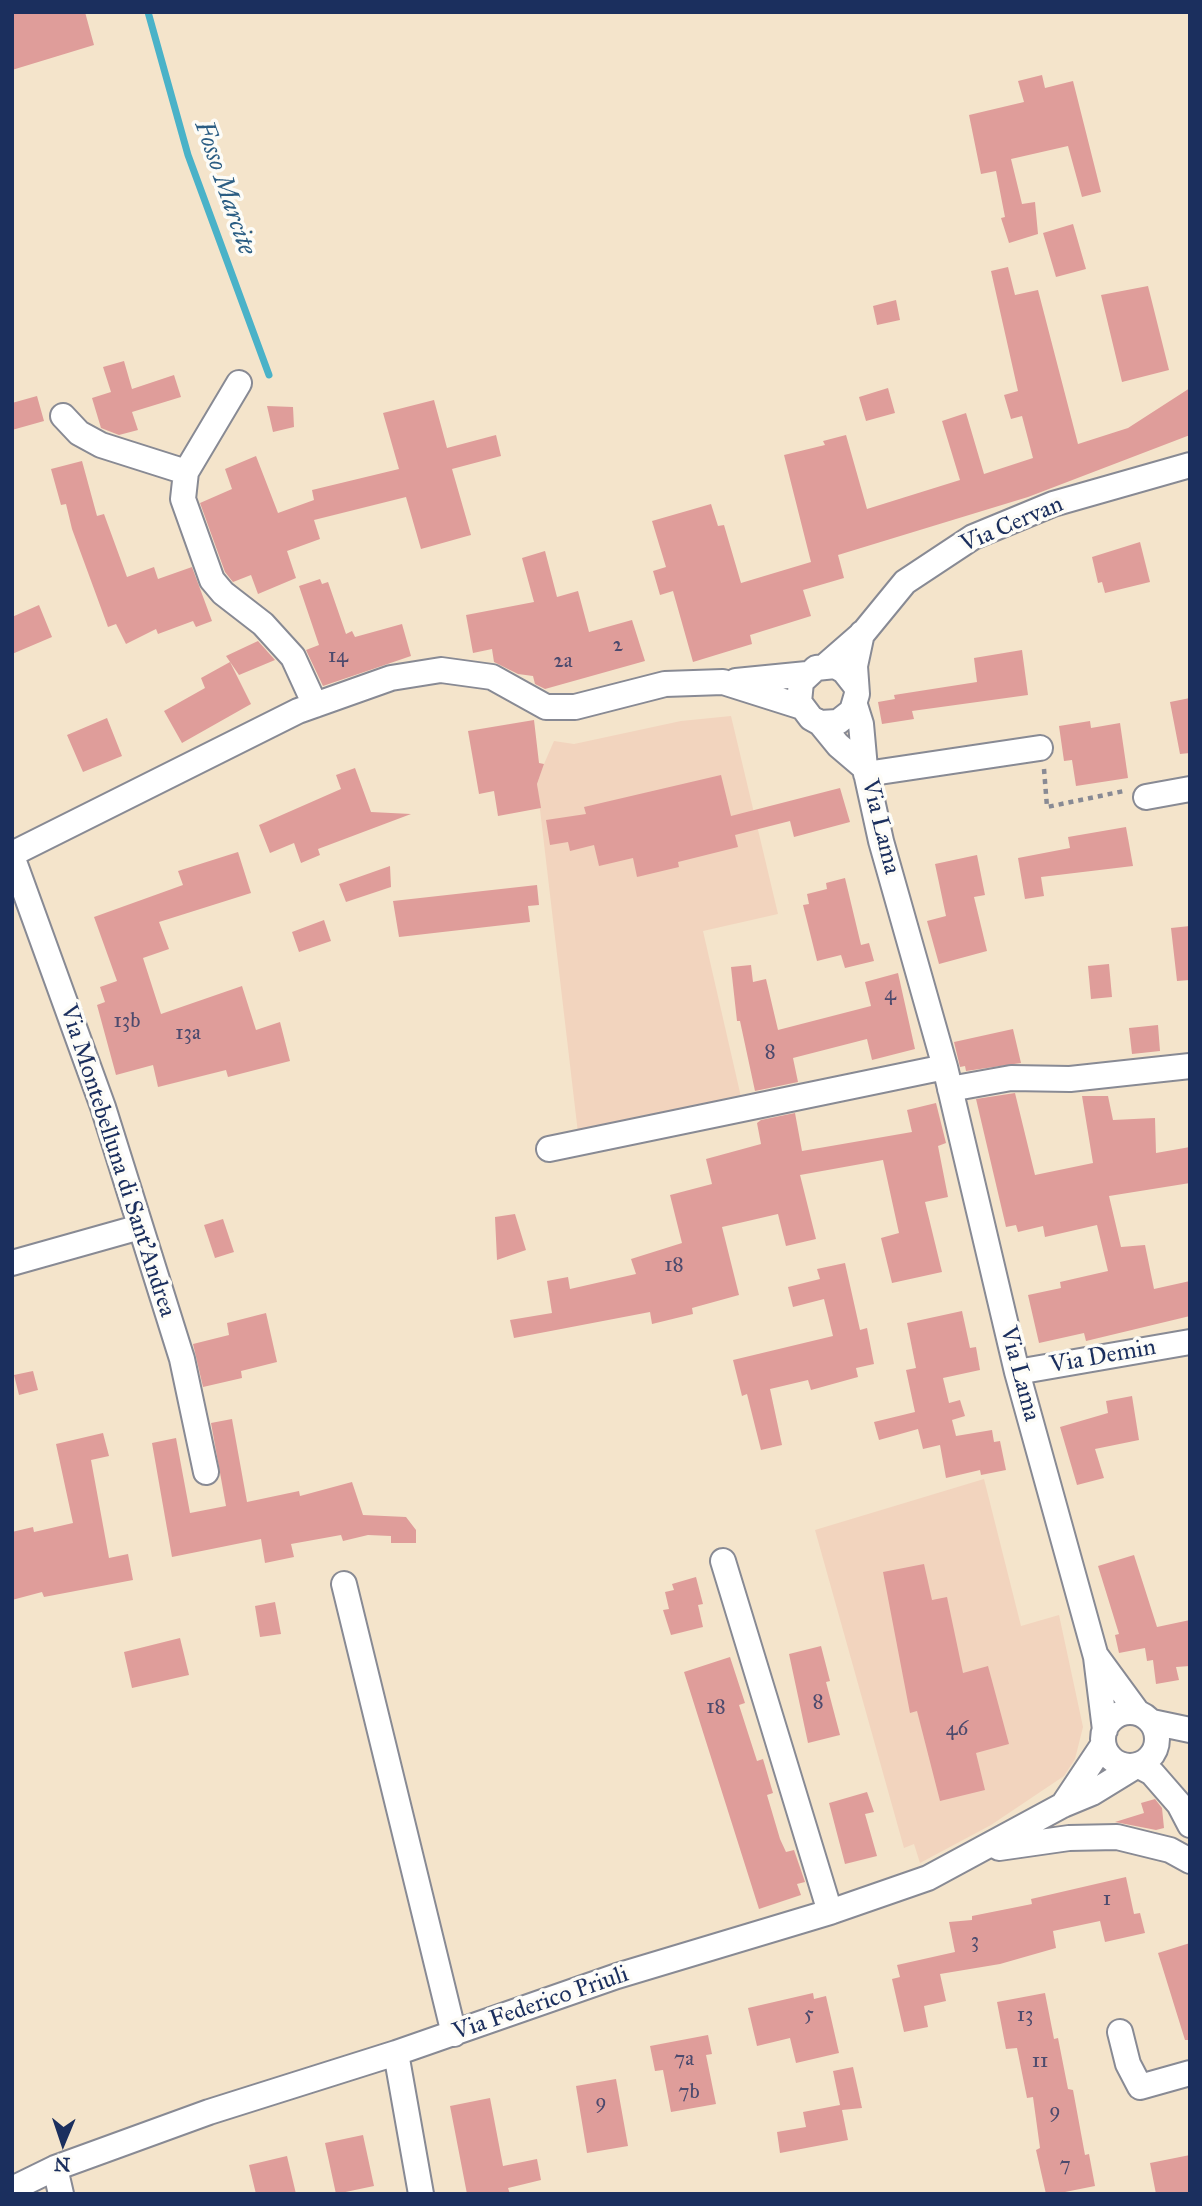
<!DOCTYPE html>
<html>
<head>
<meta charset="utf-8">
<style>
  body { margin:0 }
  #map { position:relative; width:1202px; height:2206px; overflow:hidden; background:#f4e4cb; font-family:"IM FELL Great Primer",serif }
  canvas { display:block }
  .frame { position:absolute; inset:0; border:14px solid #1b2f5e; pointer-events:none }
  .north { position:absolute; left:28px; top:2108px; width:70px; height:70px; -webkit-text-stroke:5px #fdfcf7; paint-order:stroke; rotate:182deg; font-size:19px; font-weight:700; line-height:28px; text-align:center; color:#1b2f5e }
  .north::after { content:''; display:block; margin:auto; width:24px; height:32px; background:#1b2f5e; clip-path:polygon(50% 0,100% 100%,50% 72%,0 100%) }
</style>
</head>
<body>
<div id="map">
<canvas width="1202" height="2206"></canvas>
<div class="frame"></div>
<div class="north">N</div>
</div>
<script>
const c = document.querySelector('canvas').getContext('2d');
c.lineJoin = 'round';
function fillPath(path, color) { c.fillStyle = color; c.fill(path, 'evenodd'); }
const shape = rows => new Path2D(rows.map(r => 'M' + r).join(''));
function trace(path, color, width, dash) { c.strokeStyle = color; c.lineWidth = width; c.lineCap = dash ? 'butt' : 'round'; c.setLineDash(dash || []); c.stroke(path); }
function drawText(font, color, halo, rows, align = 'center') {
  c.font = font + ' "IM FELL Great Primer",serif'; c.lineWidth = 7; c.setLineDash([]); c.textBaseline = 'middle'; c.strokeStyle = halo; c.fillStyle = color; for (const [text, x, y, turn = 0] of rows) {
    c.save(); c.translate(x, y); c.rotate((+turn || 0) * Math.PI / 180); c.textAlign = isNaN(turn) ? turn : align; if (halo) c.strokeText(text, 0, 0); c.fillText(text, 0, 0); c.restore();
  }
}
fillPath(shape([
  [731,716,778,914,703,931,741,1097,578,1133,537,784,544,764,554,741,574,744,681,721],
  [984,1479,1021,1626,1059,1615,1083,1727,1075,1759,1064,1776,991,1825,920,1863,914,1844,904,1848,815,1530]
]), '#f2d4be');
trace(shape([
  [148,12,188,155,269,375]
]), '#4ab2c8', 7);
fillPath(shape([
  [12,12,85,12,94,45,12,70],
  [1042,75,1045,88,1073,81,1101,192,1082,197,1068,146,1011,159,1022,204,1035,202,1038,234,1009,243,1001,218,1005,217,996,171,981,174,969,115,1024,102,1018,81],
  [1073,224,1086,269,1056,277,1043,233],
  [1008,267,1015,295,1038,290,1078,444,1128,428,1190,388,1190,435,1028,497,838,555,844,578,803,590,811,616,750,635,752,644,693,662,673,591,660,595,653,571,666,567,652,521,711,504,718,526,724,525,741,583,811,562,784,455,825,445,823,441,846,435,867,509,960,480,942,421,966,413,984,474,1033,458,1022,416,1011,419,1004,395,1018,391,991,271],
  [1148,286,1169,370,1122,382,1101,295],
  [896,300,900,320,877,325,873,306],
  [124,361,132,389,174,375,181,397,132,412,138,430,119,435,101,428,92,398,111,392,103,367],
  [888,388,895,413,866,421,859,397],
  [37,396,44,421,12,430,12,403],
  [434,400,447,448,496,435,501,456,452,469,471,535,421,549,406,497,314,520,320,539,287,551,296,578,258,594,251,575,233,582,225,572,200,503,232,489,225,469,256,456,278,513,314,500,312,490,399,469,383,413],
  [267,406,293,407,294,427,273,432],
  [82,461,97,516,104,514,127,577,154,567,158,579,192,567,212,621,196,627,193,621,158,634,156,629,126,644,116,624,108,627,72,529,66,504,61,505,51,469],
  [1140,542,1150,582,1105,593,1102,582,1098,583,1092,557],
  [545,551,557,597,578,591,589,632,632,620,645,661,545,689,535,684,533,676,518,674,494,662,492,649,473,653,466,615,534,602,522,558],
  [320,579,322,584,328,582,346,634,352,631,355,637,402,624,411,656,323,686,306,650,319,645,299,586],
  [39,605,52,637,12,654,12,617],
  [258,641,275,660,239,675,226,656],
  [1022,650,1028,695,912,711,914,719,882,724,878,702,895,699,894,695,977,682,974,658],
  [230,662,251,704,182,743,164,711,205,688,201,678],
  [1190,698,1190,753,1180,754,1170,702],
  [107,718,122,756,83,772,67,735],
  [534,720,539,763,544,764,537,784,541,808,498,816,494,791,479,794,468,731],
  [1090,721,1091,728,1120,723,1128,778,1076,786,1072,760,1064,761,1059,726],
  [355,768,371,812,411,814,318,849,320,855,301,863,294,843,270,853,259,825,341,789,336,775],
  [721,775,731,816,840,788,850,822,794,837,790,821,735,835,738,847,678,862,679,867,637,877,633,858,599,866,594,845,570,851,568,842,550,845,546,820,586,814,584,807],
  [1126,827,1133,866,1041,877,1044,896,1025,899,1018,858,1070,848,1068,837],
  [238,852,251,893,159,922,169,949,143,958,161,1014,242,986,256,1030,280,1022,290,1061,228,1077,226,1070,158,1087,153,1065,116,1075,97,1005,105,1002,100,987,117,981,94,917,183,885,178,871],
  [977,855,985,895,974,897,987,951,939,964,927,921,946,916,935,864],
  [390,866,391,887,346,902,339,884],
  [845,878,861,945,869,943,874,961,845,968,841,955,817,961,803,905,809,904,807,894,827,889,826,883],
  [537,885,539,905,528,906,530,922,399,937,393,901],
  [324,920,331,941,299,952,292,932],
  [1190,926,1190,980,1177,981,1171,928],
  [1109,964,1112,997,1091,999,1088,966],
  [751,965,753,982,766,979,778,1030,871,1006,865,982,898,973,915,1049,872,1060,867,1039,793,1058,798,1082,755,1091,740,1021,737,1021,731,967],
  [1158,1025,1160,1051,1132,1054,1129,1028],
  [1013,1029,1021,1063,966,1071,965,1066,960,1067,954,1042],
  [1015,1093,1035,1175,1093,1163,1082,1096,1108,1096,1113,1120,1155,1118,1156,1153,1190,1147,1190,1183,1109,1196,1121,1247,1145,1245,1154,1289,1190,1281,1190,1316,1086,1341,1084,1333,1039,1343,1028,1295,1061,1288,1060,1282,1108,1271,1097,1225,1045,1237,1043,1226,1018,1232,1016,1225,1006,1227,976,1099],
  [936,1103,946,1143,938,1146,948,1197,925,1202,942,1272,892,1283,881,1238,899,1233,883,1160,800,1175,816,1239,786,1246,778,1214,722,1227,739,1295,692,1308,693,1314,652,1324,650,1312,514,1338,510,1320,552,1313,547,1281,568,1277,570,1289,636,1274,631,1259,682,1243,670,1195,712,1184,706,1159,761,1144,757,1123,761,1120,795,1113,802,1151,912,1132,907,1110],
  [515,1214,526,1250,497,1260,495,1217],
  [223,1219,234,1252,215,1258,204,1225],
  [845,1263,860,1330,867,1328,874,1364,856,1368,858,1377,811,1390,808,1380,770,1389,782,1445,761,1450,747,1394,742,1396,733,1360,833,1336,824,1299,793,1307,788,1287,820,1279,817,1269],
  [962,1311,970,1348,976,1347,980,1370,943,1378,949,1403,960,1400,965,1416,952,1420,956,1436,992,1430,994,1442,1000,1441,1006,1470,981,1475,980,1470,946,1478,940,1445,923,1449,918,1429,879,1440,874,1422,915,1412,906,1370,916,1368,907,1323],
  [266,1313,277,1362,241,1371,242,1378,203,1387,193,1344,229,1335,227,1323],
  [33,1371,38,1390,19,1395,14,1375],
  [1132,1396,1139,1440,1095,1449,1104,1478,1077,1485,1060,1427,1108,1413,1106,1401],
  [232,1419,247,1502,299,1491,300,1496,352,1482,363,1515,406,1517,416,1530,416,1543,391,1543,391,1536,368,1535,343,1541,341,1535,291,1544,294,1557,265,1563,261,1539,172,1557,152,1443,176,1438,190,1513,226,1506,211,1423],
  [103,1433,109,1456,91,1460,109,1558,128,1554,133,1580,44,1597,42,1592,12,1600,12,1532,33,1527,34,1532,73,1523,56,1444],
  [1134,1555,1157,1627,1190,1620,1190,1666,1176,1667,1179,1680,1156,1684,1153,1660,1147,1661,1145,1648,1119,1653,1115,1635,1119,1634,1098,1566],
  [924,1564,932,1600,947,1597,963,1673,988,1666,1009,1744,976,1753,985,1790,940,1801,917,1711,910,1713,883,1572],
  [696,1577,703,1604,698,1605,703,1627,671,1635,663,1610,669,1609,665,1592,674,1590,672,1584],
  [275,1602,281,1634,260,1637,255,1606],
  [180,1638,189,1675,132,1688,124,1652],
  [821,1646,830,1681,826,1682,840,1735,808,1743,789,1654],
  [730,1657,745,1703,739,1705,757,1761,763,1759,773,1793,767,1795,780,1839,786,1852,794,1850,805,1882,797,1884,801,1895,759,1909,684,1672],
  [867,1792,874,1812,865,1814,877,1856,845,1864,829,1803],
  [1155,1799,1162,1808,1164,1828,1156,1830,1115,1822,1144,1813,1141,1803],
  [1126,1877,1134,1914,1140,1913,1145,1933,1105,1942,1100,1921,1053,1931,1056,1948,1000,1964,940,1974,946,2001,924,2006,928,2027,904,2032,892,1979,900,1977,897,1965,955,1952,949,1922,972,1920,972,1916,1032,1904,1031,1899],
  [1190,1943,1190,2040,1185,2040,1158,1953],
  [813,1993,814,1999,826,1996,839,2053,796,2063,790,2038,757,2046,748,2008],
  [1045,1993,1054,2039,1058,2038,1068,2089,1073,2090,1085,2155,1089,2154,1095,2186,1055,2194,1046,2194,1036,2150,1040,2148,1033,2097,1027,2098,1017,2048,1006,2049,997,2002],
  [708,2035,712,2054,706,2055,716,2104,671,2112,663,2070,655,2071,650,2046],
  [853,2067,862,2108,842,2110,848,2140,780,2153,777,2132,806,2127,803,2112,840,2105,833,2071],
  [616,2079,628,2146,587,2153,576,2086],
  [490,2098,503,2166,537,2159,541,2180,508,2188,510,2194,467,2194,450,2106],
  [363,2135,374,2186,336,2194,325,2143],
  [1190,2155,1190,2194,1156,2194,1150,2163],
  [287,2156,296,2194,256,2194,249,2165]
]), '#df9d9a');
const minor = shape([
  [239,383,186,472,183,499,212,580,223,593,263,624,293,657,315,705],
  [63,416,79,433,101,445,186,472],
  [825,666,864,632,905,582,973,537,1053,504,1190,465],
  [736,681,807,674],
  [855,685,844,671,835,666,816,668,801,682,799,702,811,718,820,723,838,722,852,711,857,694,855,666,862,633],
  [855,705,861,724,865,768,881,841,945,1067,1017,1372,1096,1657,1105,1730],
  [820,723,838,745,865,768],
  [866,774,1040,748],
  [1146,797,1190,789],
  [12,854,298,711,391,678,441,670,492,677,546,707,575,707,665,684,723,682,802,707],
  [12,856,103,1107,182,1359,206,1472],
  [950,1089,1011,1078,1070,1079,1190,1066],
  [549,1149,945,1067],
  [12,1263,140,1227],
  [1017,1372,1190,1342],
  [723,1561,830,1912],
  [344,1584,454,2034],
  [1097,1657,1138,1713],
  '1103 1739a27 27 0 1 1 54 0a27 27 0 1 1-54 0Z',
  [1152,1722,1190,1730],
  [1139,1766,1152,1773,1179,1804,1190,1825],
  [1063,1805,1103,1745],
  [999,1848,1069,1838,1117,1837,1170,1850,1190,1861],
  [1120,2032,1128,2064,1140,2087,1190,2073],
  [396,2053,421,2194],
  [55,2168,61,2194],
  [12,2189,55,2168,209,2112,396,2053,617,1976,830,1912,928,1878,1063,1805,1092,1793,1136,1766]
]);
trace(minor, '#888a94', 28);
trace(shape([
  [1044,769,1047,807,1124,791]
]), '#888a94', 4.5, [5, 5]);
trace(minor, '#fff', 24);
drawText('21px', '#4c4a6d', null, [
  ["2",618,646],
  ["14",338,657],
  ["2a",563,662],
  ["4",890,995],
  ["13b",127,1022],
  ["13a",188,1034],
  ["8",770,1053],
  ["18",674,1266],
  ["8",818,1703],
  ["18",716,1708],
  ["46",957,1730],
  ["1",1107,1900],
  ["3",975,1942],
  ["5",809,2015],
  ["13",1025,2016],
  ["7a",684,2060],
  ["11",1040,2062],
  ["7b",689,2093],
  ["9",601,2103],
  ["9",1055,2112],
  ["7",1065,2166]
]);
drawText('24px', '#1b2f5e', '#fdfcf7', [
  ["Via Cervan",1012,525,-23],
  ["Via Lama",880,827,76],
  ["Via Montebelluna di Sant'Andrea",117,1161,72],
  ["Via Demin",1103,1357,-10],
  ["Via Lama",1019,1374,75],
  ["Via Federico Priuli",541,2004,-19]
]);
drawText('italic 26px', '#2b5d83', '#fdfcf7', [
  ["Fosso Marcite",224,188,71]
]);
</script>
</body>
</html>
